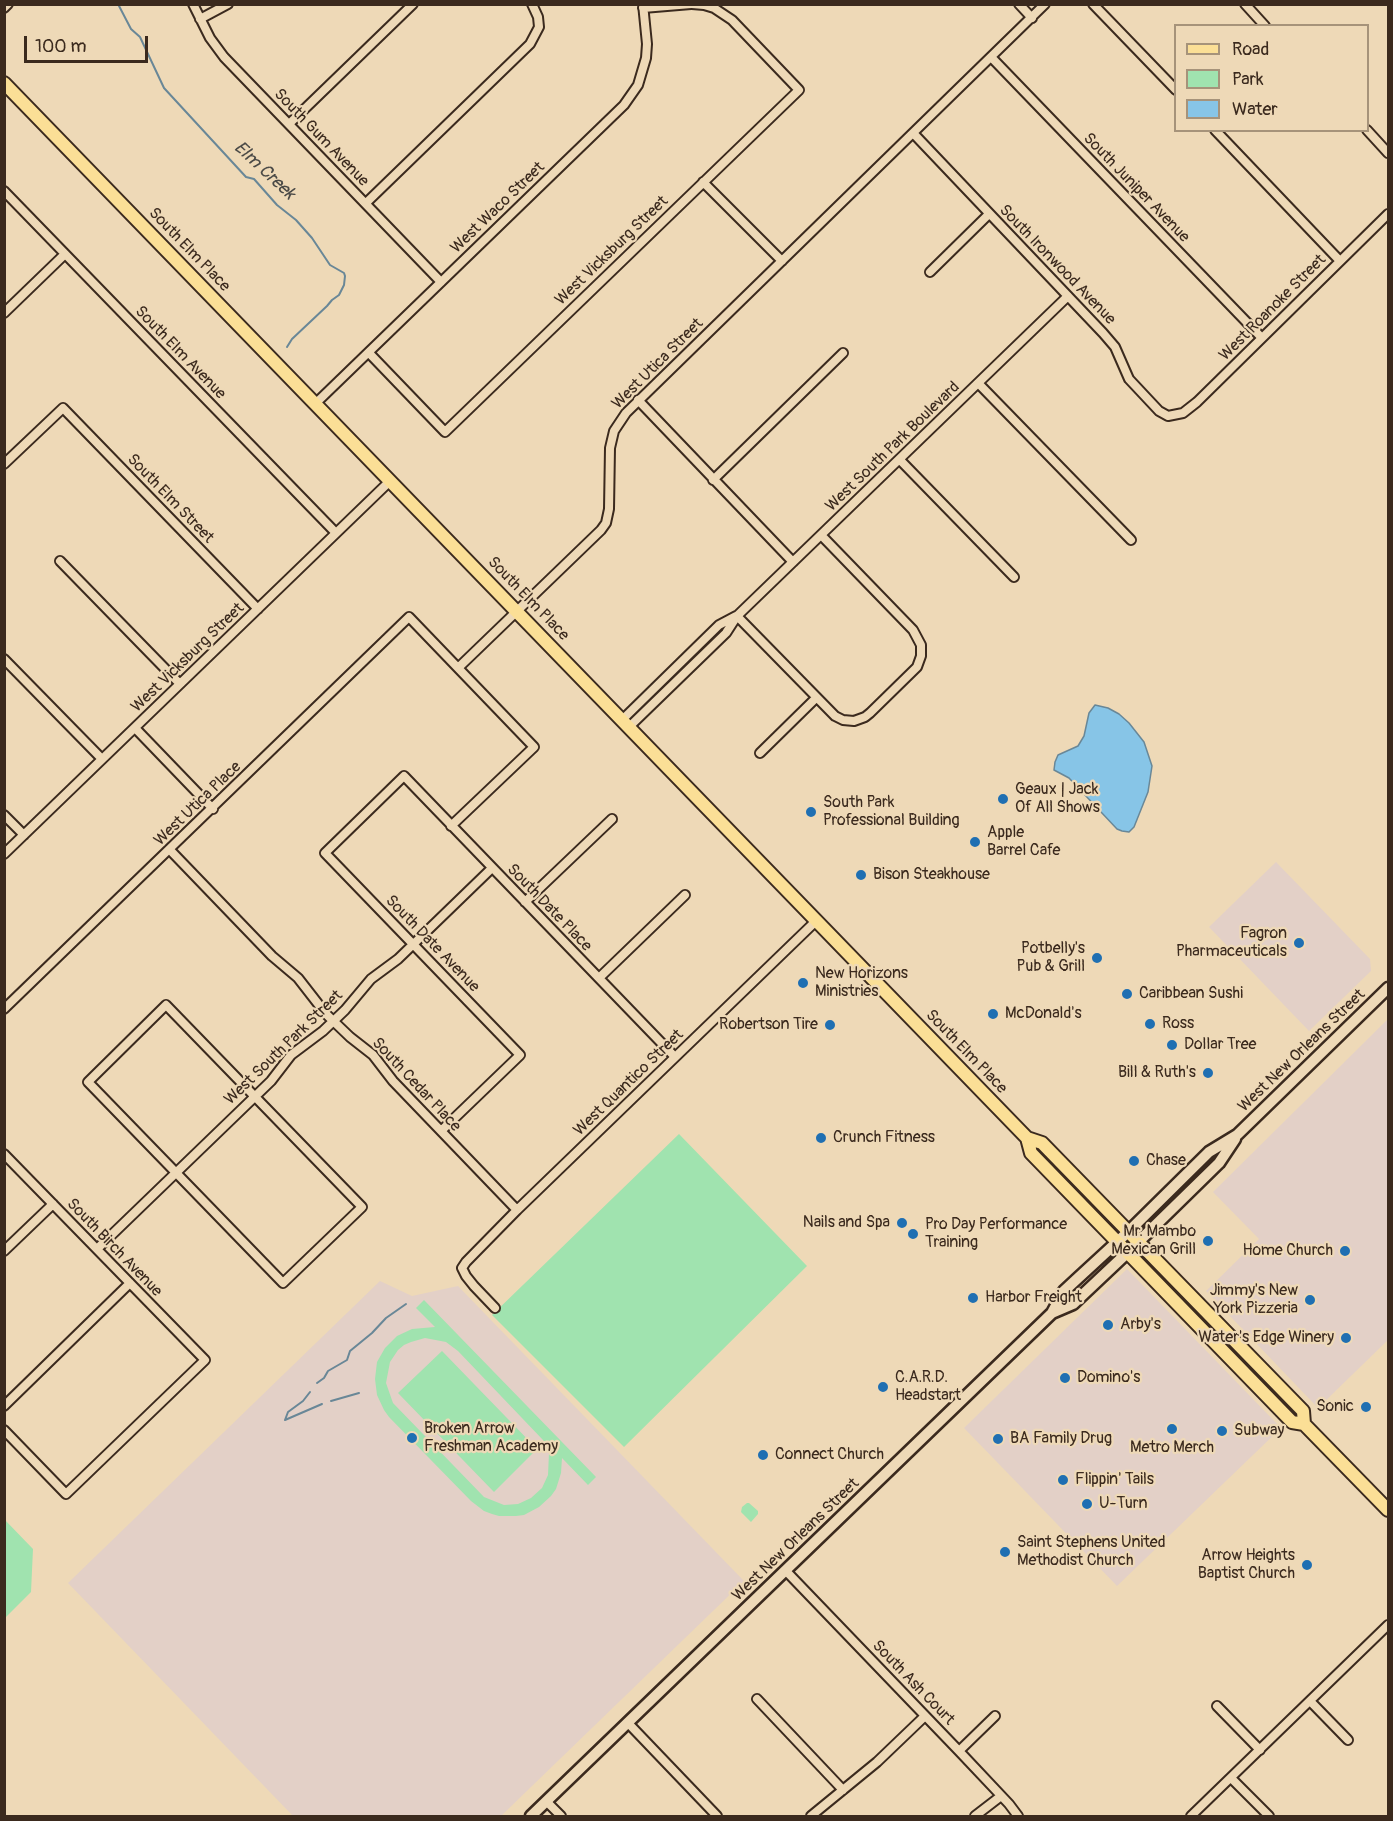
<!DOCTYPE html>
<html>
<head>
<meta charset="utf-8">
<style>
  body { margin:0 }
  #map { position:relative; width:1393px; height:1821px; overflow:hidden; background:#eed9b7; font-family:Pangolin,sans-serif }
  canvas { display:block }
  .frame { position:absolute; inset:0; border:6px solid #3b2a1e; pointer-events:none }
  .legend { position:absolute; left:1174px; top:24px; width:195px; height:108px; box-sizing:border-box; background:#eed9b7; border:2px solid #a6937a; margin:0; padding:8px 10px; list-style:none; font-size:18px; color:#3b2a1e }
  .legend li { display:flex; align-items:center; gap:12px; height:30px }
  .legend b { width:30px; border:2px solid #a6937a }
  .scale { position:absolute; left:24px; top:36px; width:124px; height:27px; box-sizing:border-box; border:3px solid #3b2a1e; border-top:0; padding-left:8px; font-size:18px; line-height:21px; white-space:nowrap; color:#3b2a1e; -webkit-text-stroke:4px #eed9b7; paint-order:stroke }
</style>
</head>
<body>
<div id="map">
<canvas width="1393" height="1821"></canvas>
<div class="frame"></div>
<ul class="legend">
<li><b style="height:8px;background:#fbdf96"></b>Road</li>
<li><b style="height:16px;background:#a0e3af"></b>Park</li>
<li><b style="height:16px;background:#87c5e7"></b>Water</li>
</ul>
<div class="scale">100 m</div>
</div>
<script>
const c = document.querySelector('canvas').getContext('2d');
c.lineJoin = 'round';
function fillPath(path, color) { c.fillStyle = color; c.fill(path, 'evenodd'); }
const shape = rows => new Path2D(rows.map(r => 'M' + r).join(''));
function trace(path, color, width, dash) { c.strokeStyle = color; c.lineWidth = width; c.lineCap = dash ? 'butt' : 'round'; c.setLineDash(dash || []); c.stroke(path); }
function drawText(font, color, halo, rows, align = 'center') {
  c.font = font + ' Pangolin,sans-serif'; c.lineWidth = 4.5; c.setLineDash([]); c.textBaseline = 'middle'; c.strokeStyle = halo; c.fillStyle = color; for (const [text, x, y, turn = 0] of rows) {
    c.save(); c.translate(x, y); c.rotate((+turn || 0) * Math.PI / 180); c.textAlign = isNaN(turn) ? turn : align; if (halo) c.strokeText(text, 0, 0); c.fillText(text, 0, 0); c.restore();
  }
}
fillPath(shape([
  [1276,862,1370,959,1371,971,1309,1031,1209,927],
  [1388,1019,1388,1340,1318,1408,1206,1291,1259,1239,1213,1192],
  [1127,1269,1281,1428,1117,1586,964,1428],
  [380,1281,412,1296,458,1286,744,1581,501,1816,293,1816,68,1583]
]), '#e3d0c7');
fillPath(shape([
  [679,1134,807,1266,624,1447,492,1315],
  [424,1300,596,1477,588,1485,562,1458,561,1473,556,1489,551,1496,539,1507,524,1515,516,1516,499,1516,492,1514,484,1511,471,1501,389,1417,384,1410,377,1395,375,1379,377,1362,385,1348,397,1336,412,1329,435,1327,416,1308],
  [425,1338,446,1342,458,1351,543,1440,549,1453,548,1475,542,1488,531,1498,518,1504,504,1505,484,1497,393,1403,386,1383,390,1362,398,1350,404,1345,411,1342],
  [442,1351,537,1449,494,1492,398,1393],
  [747,1503,749,1503,758,1511,758,1514,751,1522,741,1512,742,1507],
  [5,1520,33,1549,31,1592,5,1618]
]), '#a0e3af');
const water = shape([
  [1095,705,1108,708,1119,714,1129,723,1144,742,1152,766,1148,792,1134,827,1129,832,1122,831,1117,829,1069,778,1054,770,1055,762,1058,755,1078,746,1084,736,1089,713,1095,705]
]);
fillPath(water, '#87c5e7');
trace(water, '#698797', 1.5);
trace(shape([
  [118,4,131,29,140,37,164,88,246,177,254,179,277,205,296,220,312,238,330,265,344,273,345,276,344,285,339,295,332,300,327,306,292,339,287,347],
  [317,1383,324,1378,328,1371,347,1360,350,1351,372,1333,386,1318,406,1304],
  [331,1401,359,1393],
  [285,1420,322,1404],
  [285,1420,288,1412,303,1401,310,1392]
]), '#698797', 2);
const minor = shape([
  [193,4,210,38,224,57,441,282],
  [1019,4,1032,18],
  [1093,4,1176,90],
  [1245,4,1265,26],
  [4,8,8,4],
  [643,8,691,4],
  [200,19,228,4],
  [991,57,1261,337],
  [289,124,413,4],
  [1215,130,1340,261],
  [1367,130,1388,153],
  [913,133,1103,333,1115,347,1129,379,1159,411,1168,416,1183,413,1197,402,1388,214],
  [703,182,782,261],
  [4,191,336,533],
  [366,203,530,44,539,27,538,17,532,4],
  [930,272,989,214],
  [4,313,65,254],
  [369,353,445,432,799,90,732,20,714,8,704,5,692,4],
  [978,383,1131,540],
  [638,400,793,562],
  [315,404,624,105,638,85,646,58,647,44,643,4],
  [900,460,1014,577],
  [4,464,63,408,258,609],
  [713,480,843,353],
  [60,561,180,684],
  [737,616,835,716,843,720,854,721,865,717,870,713,917,667,921,656,921,645,913,630,821,535],
  [4,659,102,759],
  [458,668,601,530,606,523,609,509,610,448,614,431,626,413,1045,4],
  [622,720,719,625,736,616],
  [629,727,726,633,737,616,1068,296],
  [135,728,213,809],
  [760,753,816,698],
  [4,815,24,835],
  [170,850,272,956,298,978,326,1014,350,1037,373,1055,393,1081,517,1210],
  [4,854,390,481],
  [525,902,612,819],
  [599,978,685,895],
  [166,1005,362,1207,283,1283,88,1082,166,1005],
  [4,1009,409,617,534,747,451,826],
  [441,1131,520,1055,325,853,404,776,675,1057],
  [4,1154,205,1360,66,1494,4,1430],
  [97,1249,271,1081,291,1055,323,1031,345,1010,371,979,398,959,492,868],
  [4,1251,53,1204],
  [495,1308,474,1286,466,1276,462,1268,466,1262,517,1210,816,921],
  [4,1406,130,1283],
  [786,1571,959,1751,1009,1804,1018,1816],
  [757,1699,843,1790],
  [1310,1701,1348,1740],
  [1217,1706,1260,1750],
  [628,1723,717,1816],
  [959,1751,995,1716],
  [1231,1778,1269,1816],
  [547,1802,561,1816],
  [811,1816,877,1762,925,1716],
  [975,1816,1001,1796],
  [1191,1816,1388,1625]
]);
const secondary = shape([
  [1052,1313,1073,1304,1127,1253,1219,1163,1235,1139],
  [531,1816,1052,1313,1064,1291,1078,1278,1128,1232,1209,1152,1237,1135,1388,988]
]);
const primary = shape([
  [4,83,1027,1138,1042,1143,1303,1411,1304,1424],
  [1027,1138,1031,1153,1226,1354,1292,1422,1304,1424,1388,1510]
]);
trace(minor, '#3b2a1e', 12);
trace(secondary, '#3b2a1e', 15);
trace(primary, '#3b2a1e', 16);
trace(minor, '#eed9b7', 8);
trace(secondary, '#eed9b7', 10);
trace(primary, '#fbdf96', 12);
for (const [x, y, r, color] of [
  [1003,799,6,"#1f6fb2"],
  [811,812,6,"#1f6fb2"],
  [975,842,6,"#1f6fb2"],
  [861,875,6,"#1f6fb2"],
  [1299,943,6,"#1f6fb2"],
  [1097,958,6,"#1f6fb2"],
  [803,983,6,"#1f6fb2"],
  [1127,994,6,"#1f6fb2"],
  [993,1014,6,"#1f6fb2"],
  [1150,1024,6,"#1f6fb2"],
  [830,1025,6,"#1f6fb2"],
  [1172,1045,6,"#1f6fb2"],
  [1208,1073,6,"#1f6fb2"],
  [821,1138,6,"#1f6fb2"],
  [1134,1161,6,"#1f6fb2"],
  [902,1223,6,"#1f6fb2"],
  [913,1234,6,"#1f6fb2"],
  [1208,1241,6,"#1f6fb2"],
  [1345,1251,6,"#1f6fb2"],
  [973,1298,6,"#1f6fb2"],
  [1310,1300,6,"#1f6fb2"],
  [1108,1325,6,"#1f6fb2"],
  [1346,1338,6,"#1f6fb2"],
  [1065,1378,6,"#1f6fb2"],
  [883,1387,6,"#1f6fb2"],
  [1366,1407,6,"#1f6fb2"],
  [1172,1429,6,"#1f6fb2"],
  [1222,1431,6,"#1f6fb2"],
  [412,1438,6,"#1f6fb2"],
  [998,1439,6,"#1f6fb2"],
  [763,1455,6,"#1f6fb2"],
  [1063,1480,6,"#1f6fb2"],
  [1087,1504,6,"#1f6fb2"],
  [1005,1552,6,"#1f6fb2"],
  [1307,1565,6,"#1f6fb2"]
]) { const dot = new Path2D(); dot.arc(x, y, r, 0, 2 * Math.PI); c.fillStyle = color; c.fill(dot); trace(dot, '#eed9b7', 2); }
drawText('16px', '#3b2a1e', '#eed9b7', [
  ["South Gum Avenue",321,138,46],
  ["South Juniper Avenue",1136,188,46],
  ["West Waco Street",498,208,-44],
  ["South Elm Place",189,250,46],
  ["West Vicksburg Street",612,251,-44],
  ["South Ironwood Avenue",1057,265,46],
  ["West Roanoke Street",1273,308,-45],
  ["South Elm Avenue",180,353,46],
  ["West Utica Street",658,364,-45],
  ["West South Park Boulevard",893,447,-44],
  ["South Elm Street",170,499,46],
  ["South Elm Place",528,599,46],
  ["West Vicksburg Street",188,658,-44],
  ["West Utica Place",198,804,-44],
  ["South Date Place",549,908,46],
  ["South Date Avenue",432,944,46],
  ["West South Park Street",284,1048,-44],
  ["West New Orleans Street",1302,1051,-44],
  ["South Elm Place",966,1052,46],
  ["West Quantico Street",629,1083,-44],
  ["South Cedar Place",416,1085,47],
  ["South Birch Avenue",114,1248,46],
  ["West New Orleans Street",796,1540,-44],
  ["South Ash Court",913,1683,46]
]);
drawText('16px', '#3b2a1e', '#eed9b7', [
  ["Geaux | Jack",1015,790],
  ["Of All Shows",1015,808],
  ["South Park",823,803],
  ["Professional Building",823,821],
  ["Apple",987,833],
  ["Barrel Cafe",987,851],
  ["Bison Steakhouse",873,875],
  ["Fagron",1287,934,"right"],
  ["Pharmaceuticals",1287,952,"right"],
  ["Potbelly's",1085,949,"right"],
  ["Pub & Grill",1085,967,"right"],
  ["New Horizons",815,974],
  ["Ministries",815,992],
  ["Caribbean Sushi",1139,994],
  ["McDonald's",1005,1014],
  ["Ross",1162,1024],
  ["Robertson Tire",818,1025,"right"],
  ["Dollar Tree",1184,1045],
  ["Bill & Ruth's",1196,1073,"right"],
  ["Crunch Fitness",833,1138],
  ["Chase",1146,1161],
  ["Nails and Spa",890,1223,"right"],
  ["Pro Day Performance",925,1225],
  ["Training",925,1243],
  ["Mr. Mambo",1196,1232,"right"],
  ["Mexican Grill",1196,1250,"right"],
  ["Home Church",1333,1251,"right"],
  ["Jimmy's New",1298,1291,"right"],
  ["York Pizzeria",1298,1309,"right"],
  ["Harbor Freight",985,1298],
  ["Arby's",1120,1325],
  ["Water's Edge Winery",1334,1338,"right"],
  ["C.A.R.D.",895,1378],
  ["Headstart",895,1396],
  ["Domino's",1077,1378],
  ["Sonic",1354,1407,"right"],
  ["Broken Arrow",424,1429],
  ["Freshman Academy",424,1447],
  ["Subway",1234,1431],
  ["BA Family Drug",1010,1439],
  ["Metro Merch",1172,1448,"center"],
  ["Connect Church",775,1455],
  ["Flippin' Tails",1075,1480],
  ["U-Turn",1099,1504],
  ["Saint Stephens United",1017,1543],
  ["Methodist Church",1017,1561],
  ["Arrow Heights",1295,1556,"right"],
  ["Baptist Church",1295,1574,"right"]
], 'left');
drawText('italic 18px', '#4a4946', '#eed9b7', [
  ["Elm Creek",264,171,43]
]);
</script>
</body>
</html>
